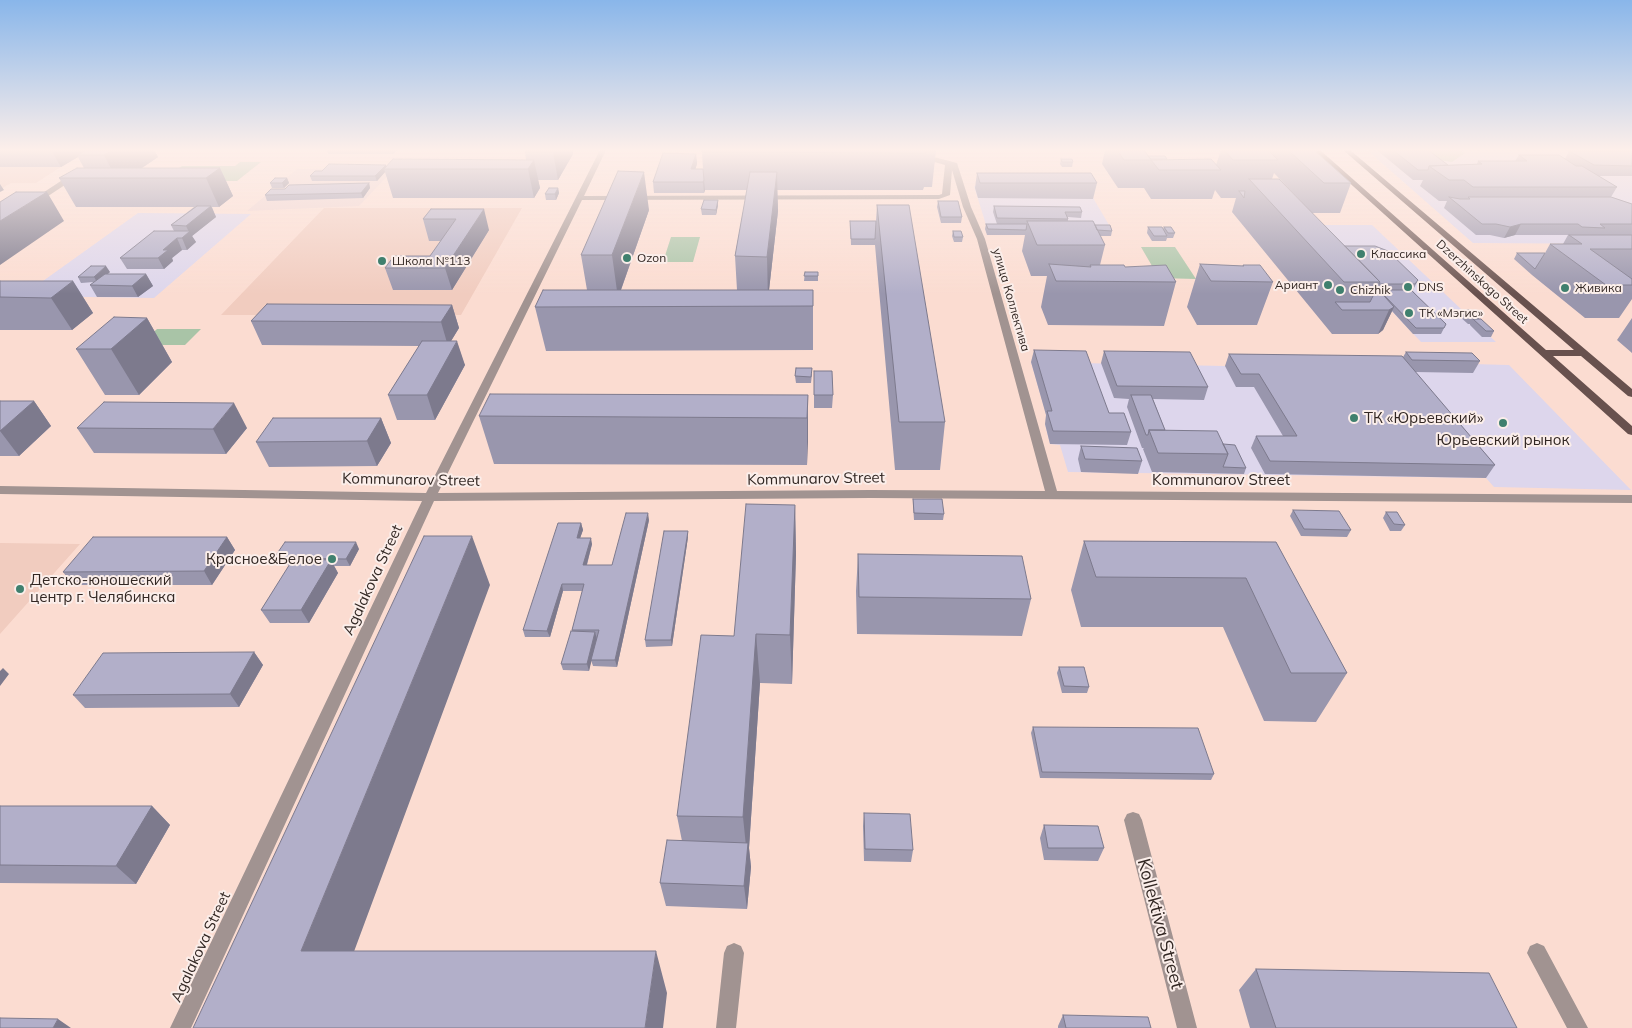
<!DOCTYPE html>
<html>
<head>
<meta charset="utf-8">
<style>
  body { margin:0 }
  canvas { display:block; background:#fbdcd1 }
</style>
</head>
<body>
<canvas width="1632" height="1028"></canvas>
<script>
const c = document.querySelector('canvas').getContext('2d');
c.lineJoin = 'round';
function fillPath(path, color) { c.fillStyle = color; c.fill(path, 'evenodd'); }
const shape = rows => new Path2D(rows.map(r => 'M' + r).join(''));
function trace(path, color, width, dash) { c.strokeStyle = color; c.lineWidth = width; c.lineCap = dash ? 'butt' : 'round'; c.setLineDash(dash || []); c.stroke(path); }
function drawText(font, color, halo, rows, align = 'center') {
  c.font = font + ' Mulish,sans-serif'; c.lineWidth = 4; c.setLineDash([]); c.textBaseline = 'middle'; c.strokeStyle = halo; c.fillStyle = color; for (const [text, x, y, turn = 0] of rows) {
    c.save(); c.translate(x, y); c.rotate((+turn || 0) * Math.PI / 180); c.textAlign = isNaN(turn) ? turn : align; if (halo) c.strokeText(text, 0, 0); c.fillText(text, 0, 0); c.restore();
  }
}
fillPath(shape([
  [1367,150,1632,150,1632,244,1473,243],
  [974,186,1086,186,1112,230,987,228],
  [138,213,251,214,154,298,22,296],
  [1310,225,1372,225,1496,342,1421,342],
  [1031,362,1225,366,1395,362,1509,365,1631,490,1494,487,1486,478,1068,472,1060,445,1050,444,1045,424,1049,424]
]), '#ddd6ec');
fillPath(shape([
  [395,168,359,206,247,211,297,169]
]), '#eed3d0');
fillPath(shape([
  [0,150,87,150,36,183,11,183,1,189,0,192],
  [324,208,522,208,461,315,221,315],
  [0,543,80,544,0,634]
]), '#f1ccbf');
fillPath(shape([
  [1426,150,1459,150,1465,153,1452,162,1432,159],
  [240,162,261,162,237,181,161,181,182,166,235,166],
  [671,237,700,237,693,262,663,262],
  [1141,247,1175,247,1196,279,1159,278],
  [157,329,201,329,185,345,139,345]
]), '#a9c4a7');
fillPath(shape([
  [600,150,606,150,584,196,939,195,942,194,945,165,903,153,901,150,907,150,957,163,971,207,985,239,1057,491,1632,495,1632,503,871,498,434,501,191,1028,170,1028,422,501,0,494,0,486,426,493,600,150],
  [952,170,963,207,977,239,1045,491,871,490,438,493,582,200,939,199,950,195,952,170],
  [73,173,80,175,36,204,29,202,73,173],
  [1133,812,1139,814,1142,820,1197,1028,1177,1028,1124,820,1127,814,1133,812],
  [734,943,741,946,744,953,736,1028,716,1028,724,953,727,946,734,943],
  [1537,943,1544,946,1588,1028,1567,1028,1527,953,1530,946,1537,943]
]), '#a19391');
fillPath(shape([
  [1313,150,1320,150,1546,350,1574,350,1343,150,1350,150,1632,389,1632,397,1628,396,1581,356,1553,356,1632,426,1632,435,1628,434,1313,150]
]), '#68514e');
fillPath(shape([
  [0,150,84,150,85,151,86,150,154,150,158,157,142,168,220,168,233,196,219,207,212,207,216,217,192,236,196,242,187,250,182,250,172,258,173,261,164,269,127,269,120,258,174,231,171,225,194,207,76,207,59,178,84,168,78,157,61,167,0,167],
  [327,150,397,150,393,154,328,154],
  [526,150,573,154,558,180,538,180,540,188,534,198,393,198,385,172,377,181,312,181,310,176,322,171,387,166,526,160,525,152],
  [702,150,936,150,932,187,924,187,923,190,777,190,778,211,769,290,813,290,813,350,546,351,535,307,587,290,581,255,649,210,621,290,737,290,735,256,747,190,705,190,704,193,654,193,653,182,696,154,697,164,695,169,703,169,702,152],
  [1105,150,1144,150,1148,156,1167,160,1216,165,1221,150,1314,150,1351,183,1340,213,1312,213,1274,173,1272,179,1345,246,1418,280,1413,290,1412,290,1444,328,1441,334,1413,334,1392,311,1383,330,1378,334,1332,334,1232,212,1236,198,1221,198,1215,190,1212,199,1151,199,1144,188,1118,188,1102,164],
  [1379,150,1428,150,1448,165,1477,164,1478,161,1515,161,1519,155,1565,159,1569,151,1632,150,1632,176,1598,176,1617,187,1611,197,1632,204,1632,299,1619,318,1585,318,1532,275,1514,259,1517,253,1545,253,1550,244,1563,244,1568,235,1515,235,1504,238,1490,235,1476,235,1444,208,1447,201,1439,201,1420,186,1423,180,1413,180,1378,151],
  [1061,159,1073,162,1072,167,1062,167,1060,164],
  [977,173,1097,183,1093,199,978,198,975,188],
  [287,178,289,183,284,188,272,188,270,183],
  [369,183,370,188,363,198,267,201,265,195],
  [558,188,559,193,556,200,546,200,545,194],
  [938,201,962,217,961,223,941,223,937,207],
  [718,205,716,215,702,215,701,209],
  [877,205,945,422,940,470,895,470,875,245,851,245,850,221,876,221],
  [994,206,1082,212,1081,218,1068,217,1068,221,1095,225,1112,231,1111,236,1100,236,1105,245,1100,265,1125,267,1176,282,1164,326,1048,325,1041,307,1047,276,1031,276,1022,251,1025,235,987,235,985,229,986,224,997,224,993,212],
  [431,209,489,230,452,290,393,290,385,268,430,256,441,241,429,241,423,219],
  [1148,227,1163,229,1164,227,1175,233,1173,238,1167,238,1166,241,1152,241,1147,233],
  [953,231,963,237,962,242,954,242,952,236],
  [1200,264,1242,266,1243,265,1273,282,1257,325,1197,325,1187,307],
  [110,272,108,274,146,274,153,286,138,297,97,297,90,285,94,282,81,283,78,277],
  [805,272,818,272,818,281,804,281],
  [0,281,73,281,93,313,72,330,0,330],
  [452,305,459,328,451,341,465,365,435,420,397,420,388,395,419,346,262,345,251,321],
  [1462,310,1479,318,1478,319,1494,331,1491,337,1482,337,1470,325,1470,324,1468,324,1459,316],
  [147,318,172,362,139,395,105,395,76,349],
  [1632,318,1632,353,1617,340],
  [1034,350,1109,413,1131,432,1127,445,1050,444,1045,424,1046,415,1031,362],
  [1104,351,1208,387,1204,400,1153,399,1165,430,1223,444,1246,468,1244,474,1152,472,1143,449,1144,448,1142,448,1127,407,1129,399,1114,398,1101,363],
  [1406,352,1480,361,1473,373,1415,372,1495,465,1486,478,1265,474,1251,448,1256,436,1283,436,1254,387,1236,387,1225,366,1229,354,1403,357],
  [814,371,833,395,832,408,814,408],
  [812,374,811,383,796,383,795,376],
  [808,395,807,465,494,464,479,416],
  [0,401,34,401,51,426,19,456,0,456],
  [381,418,391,443,377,466,269,467,256,442],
  [77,428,247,428,226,454,94,453],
  [1081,446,1142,461,1138,474,1081,472,1078,459],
  [913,499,944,514,943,520,914,520,913,505],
  [795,505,796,554,792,684,760,683,749,848,751,867,747,909,666,906,660,883,682,841,677,816,734,636],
  [1293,510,1351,530,1347,537,1301,536,1290,516],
  [1386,512,1405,525,1401,531,1390,531,1383,518],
  [649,520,617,667,593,666,591,660,589,671,563,670,561,664,572,631,572,630,583,591,563,591,550,637,525,637,523,630,581,523,583,530,580,538,592,544,587,565,612,565],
  [227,537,235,550,212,585,73,585,63,572],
  [688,537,672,646,646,647,645,640],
  [1084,541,1276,542,1347,673,1316,722,1264,721,1223,627,1081,627,1071,590],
  [359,549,350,566,334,566,338,573,309,623,270,623,261,610,290,565,278,565,274,558],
  [858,554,1031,599,1022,636,857,634,856,591],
  [254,652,263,665,239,707,85,708,73,695],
  [1059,667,1089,687,1087,693,1062,693,1057,673],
  [1033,727,1214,774,1211,780,1040,778,1031,733],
  [0,806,152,806,170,825,136,884,0,883],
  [864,813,913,850,911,862,864,861,863,826],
  [1044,825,1104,848,1098,861,1044,860,1040,838],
  [1256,969,1517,1028,1250,1028,1239,990],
  [1063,1015,1151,1028,1058,1028,1058,1026]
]), '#9996ad');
fillPath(shape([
  [51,150,84,150,85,152,78,155,78,157,61,167],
  [113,150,154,150,158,157,127,178,116,178,104,155],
  [392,150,397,150,393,154],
  [555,150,573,150,573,154,558,180,553,152],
  [696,154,697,164,692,180,691,169],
  [534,160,540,188,534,198,528,169],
  [386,165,387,169,384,169,385,172,377,181,375,176],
  [220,168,233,196,219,207,206,178],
  [644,172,649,210,618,298,612,255],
  [777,172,778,211,768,299,767,257],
  [287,178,289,183,284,188,282,183],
  [704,180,705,190,704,193,703,182],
  [369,183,370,188,363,198,361,193],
  [0,184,4,190,0,192],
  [558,188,559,193,556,200,555,194],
  [47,192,64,221,0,265,0,221],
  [718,200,718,205,716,215,716,210],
  [211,206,216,217,192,236,196,242,187,250,182,238,189,232,186,226],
  [484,209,489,230,452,290,445,268],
  [1521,224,1515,235,1504,238,1510,227],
  [177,238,182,250,172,258,173,261,164,269,158,258,163,250],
  [106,266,110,272,97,282,94,277],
  [146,274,153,286,138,297,132,286],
  [73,281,93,313,72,330,51,298],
  [452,305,459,328,448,346,441,322],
  [1394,307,1383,330,1378,334,1389,310],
  [147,318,172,362,139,395,111,349],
  [457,341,465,365,435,420,427,395],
  [808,395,808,442,807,465,807,418],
  [34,401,51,426,19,456,0,431],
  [234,403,247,428,226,454,213,429],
  [381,418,391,443,377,466,367,441],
  [795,505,796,554,792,684,790,635],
  [648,513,649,520,617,667,615,660],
  [581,523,583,530,578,544,577,538],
  [688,531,688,537,672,646,671,640],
  [472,536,490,585,339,992,301,951],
  [227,537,235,550,212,585,204,571],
  [591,538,592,544,585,571,583,565],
  [356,542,359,549,350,566,346,559],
  [331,560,338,573,309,623,301,610],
  [562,584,563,591,550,637,547,631],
  [595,632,597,639,589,671,587,664],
  [756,634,760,683,749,848,751,867,747,909,744,886,747,856,743,817],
  [254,652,263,665,239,707,230,694],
  [3,668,9,674,0,686,0,671],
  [152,806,170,825,136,884,116,866],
  [656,951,667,993,663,1028,645,1028],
  [58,1019,71,1028,53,1028]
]), '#7d7a8d');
const building = shape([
  [86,150,113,150,104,155,78,155,86,150],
  [526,150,555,150,553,152,525,152,526,150],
  [702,150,926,150,926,153,702,152,702,150],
  [1117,150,1144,150,1151,160,1211,159,1221,170,1159,170,1151,160,1124,160,1117,150],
  [1224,150,1268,150,1278,160,1233,160,1224,150],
  [1288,150,1314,150,1351,183,1324,183,1288,150],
  [1393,150,1428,150,1448,165,1429,166,1428,170,1418,170,1393,150],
  [1569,151,1632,151,1632,166,1594,165,1569,151],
  [663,153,696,154,691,169,703,169,704,180,703,182,653,182,663,153],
  [1519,155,1559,155,1576,166,1582,166,1617,187,1473,187,1464,180,1449,180,1429,166,1482,164,1478,161,1527,161,1519,155],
  [1148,156,1165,156,1167,159,1151,159,1148,156],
  [393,159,534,160,528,169,384,169,393,159],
  [1061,159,1072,159,1073,162,1062,162,1061,159],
  [329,164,386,165,375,176,310,176,315,171,322,171,329,164],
  [77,168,220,168,206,178,59,178,77,168],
  [618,171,644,172,612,255,581,255,618,171],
  [750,172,777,172,767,257,735,256,750,172],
  [977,173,1091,173,1097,183,980,183,977,173],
  [275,178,287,178,282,183,270,183,275,178],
  [1249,179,1279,179,1380,282,1344,282,1249,179],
  [369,183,361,193,265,195,271,189,285,189,289,185,369,183],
  [549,188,558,188,555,194,545,194,549,188],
  [1239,191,1245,191,1244,198,1239,191],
  [16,192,47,192,0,221,0,202,16,192],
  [1449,197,1460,199,1470,199,1468,197,1611,197,1632,204,1632,224,1600,224,1605,228,1582,227,1578,224,1521,224,1510,227,1496,224,1482,224,1449,197],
  [704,200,718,200,716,210,701,209,704,200],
  [938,201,958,201,962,217,941,217,938,201],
  [877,205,909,205,945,422,899,422,877,205],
  [197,206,211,206,186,226,171,225,197,206],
  [994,206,1080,207,1082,212,1065,212,1068,219,997,218,994,206],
  [431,209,484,209,445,268,385,268,394,256,430,256,456,219,423,219,431,209],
  [850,221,876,221,875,239,851,239,850,221],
  [1027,221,1093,221,1105,245,1037,245,1027,221],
  [986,224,1027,224,1026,230,988,229,986,224],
  [1095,225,1110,225,1112,231,1097,230,1095,225],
  [1148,227,1162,227,1167,236,1154,236,1148,227],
  [1164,227,1171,227,1175,233,1168,233,1164,227],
  [154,231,190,231,182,238,177,238,163,250,168,250,158,258,120,258,154,231],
  [953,231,961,231,963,237,954,237,953,231],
  [1569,235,1632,235,1632,249,1590,249,1632,279,1632,285,1606,285,1550,244,1582,244,1569,235],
  [1345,246,1375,246,1388,251,1418,280,1415,284,1379,284,1380,282,1345,246],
  [1517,253,1545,253,1535,269,1517,253],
  [1049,264,1091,267,1090,265,1124,265,1125,267,1166,265,1176,282,1056,281,1049,264],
  [1200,264,1244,266,1243,265,1260,265,1273,282,1211,281,1200,264],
  [91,266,106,266,94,277,78,277,91,266],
  [805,272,818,272,818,276,804,276,805,272],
  [105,274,146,274,132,286,90,285,105,274],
  [0,281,73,281,51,298,0,297,0,281],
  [1377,288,1394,307,1389,310,1342,310,1335,302,1370,302,1377,288],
  [543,290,813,290,813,306,535,307,543,290],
  [1379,290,1411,290,1446,324,1444,328,1416,328,1379,290],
  [267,304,452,305,441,322,251,321,267,304],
  [1462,310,1470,310,1479,318,1471,318,1462,310],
  [114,317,147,318,111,349,76,349,114,317],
  [1473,319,1481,319,1494,331,1486,331,1473,319],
  [422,341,457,341,427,395,388,395,422,341],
  [1034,350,1086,351,1109,413,1124,413,1131,432,1053,431,1047,411,1052,411,1034,350],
  [1104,351,1190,352,1208,387,1117,386,1104,351],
  [1406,352,1472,353,1480,361,1412,360,1406,352],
  [1229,354,1402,356,1495,465,1270,461,1256,436,1297,436,1259,374,1241,374,1229,354],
  [796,368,812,368,811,377,795,376,796,368],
  [814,371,832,371,833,395,814,395,814,371],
  [490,394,808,395,807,418,479,416,490,394],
  [1131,395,1151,395,1165,430,1149,430,1148,435,1146,435,1131,395],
  [0,401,34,401,0,431,0,401],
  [104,402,234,403,213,429,77,428,104,402],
  [273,418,381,418,367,441,256,442,273,418],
  [1149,430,1217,431,1228,454,1158,453,1149,430],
  [1223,444,1235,445,1246,468,1223,467,1228,454,1223,444],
  [1081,446,1137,448,1142,461,1085,459,1081,446],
  [913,499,942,499,944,514,914,513,913,499],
  [746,504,795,505,790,635,756,634,743,817,677,816,701,635,734,636,746,504],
  [1293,510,1339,511,1351,530,1304,529,1293,510],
  [1386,512,1397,512,1405,525,1394,524,1386,512],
  [626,513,648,513,615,660,591,660,599,630,572,630,584,584,562,584,547,631,523,630,558,523,581,523,577,538,591,538,583,565,612,565,626,513],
  [664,531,688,531,671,640,645,640,664,531],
  [424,536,472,536,301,951,656,951,645,1028,193,1028,424,536],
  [93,537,227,537,204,571,63,572,93,537],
  [1084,541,1276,542,1347,673,1291,673,1246,578,1096,577,1084,541],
  [285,542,356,542,346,559,274,558,285,542],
  [858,554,1022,556,1031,599,859,597,858,554],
  [293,559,331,560,301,610,261,610,293,559],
  [571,631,595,632,587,664,561,664,571,631],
  [254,652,230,694,73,695,103,653,254,652],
  [1059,667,1084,667,1089,687,1064,686,1059,667],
  [1033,727,1198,728,1214,774,1042,772,1033,727],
  [0,806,152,806,116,866,0,865,0,806],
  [864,813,910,814,913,850,865,849,864,813],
  [1044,825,1098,826,1104,848,1048,848,1044,825],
  [667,840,748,843,744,886,660,883,667,840],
  [1256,969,1489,973,1517,1028,1276,1028,1256,969],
  [1063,1015,1148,1017,1151,1028,1066,1028,1063,1015],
  [0,1018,58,1019,53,1028,0,1028,0,1018]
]);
fillPath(building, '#b2afc9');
trace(building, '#7d7a8d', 1);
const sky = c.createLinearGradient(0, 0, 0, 294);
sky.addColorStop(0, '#89b6ea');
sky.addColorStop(0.51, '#fdefea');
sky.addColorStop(1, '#fdefea00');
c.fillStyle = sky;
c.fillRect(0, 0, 1632, 294);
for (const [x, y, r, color] of [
  [1361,254,5,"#40806e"],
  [627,258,5,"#40806e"],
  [382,261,5,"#40806e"],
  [1328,285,5,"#40806e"],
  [1408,287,5,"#40806e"],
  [1565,288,5,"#40806e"],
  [1340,290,5,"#40806e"],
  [1409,313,5,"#40806e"],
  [1354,418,5,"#40806e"],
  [1503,423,5,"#40806e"],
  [332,559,5,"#40806e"],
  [20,589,5,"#40806e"]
]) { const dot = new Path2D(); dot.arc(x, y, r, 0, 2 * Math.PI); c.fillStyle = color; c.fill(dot); trace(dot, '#fbeeea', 2); }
drawText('12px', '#322723', '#fbeeea', [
  ["Классика",1371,254],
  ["Ozon",637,258],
  ["Школа №113",392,261],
  ["Ариант",1318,285,"right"],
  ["DNS",1418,287],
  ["Живика",1575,288],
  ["Chizhik",1350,290],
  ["ТК «Мэгис»",1419,313]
], 'left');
drawText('12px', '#322723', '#fbeeea', [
  ["Dzerzhinskogo Street",1482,282,42],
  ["улица Коллектива",1011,300,74]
]);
drawText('15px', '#322723', '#fbeeea', [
  ["ТК «Юрьевский»",1364,418],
  ["Юрьевский рынок",1503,440,"center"],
  ["Красное&Белое",322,559,"right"],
  ["Детско-юношеский",30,580],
  ["центр г. Челябинска",30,597]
], 'left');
drawText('15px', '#322723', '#fbeeea', [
  ["Kommunarov Street",816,479,-1],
  ["Kommunarov Street",411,480,1],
  ["Kommunarov Street",1221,480],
  ["Agalakova Street",373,580,-65],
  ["Agalakova Street",201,947,-65]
]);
drawText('18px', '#322723', '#fbeeea', [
  ["Kollektiva Street",1160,924,75]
]);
</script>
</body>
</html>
